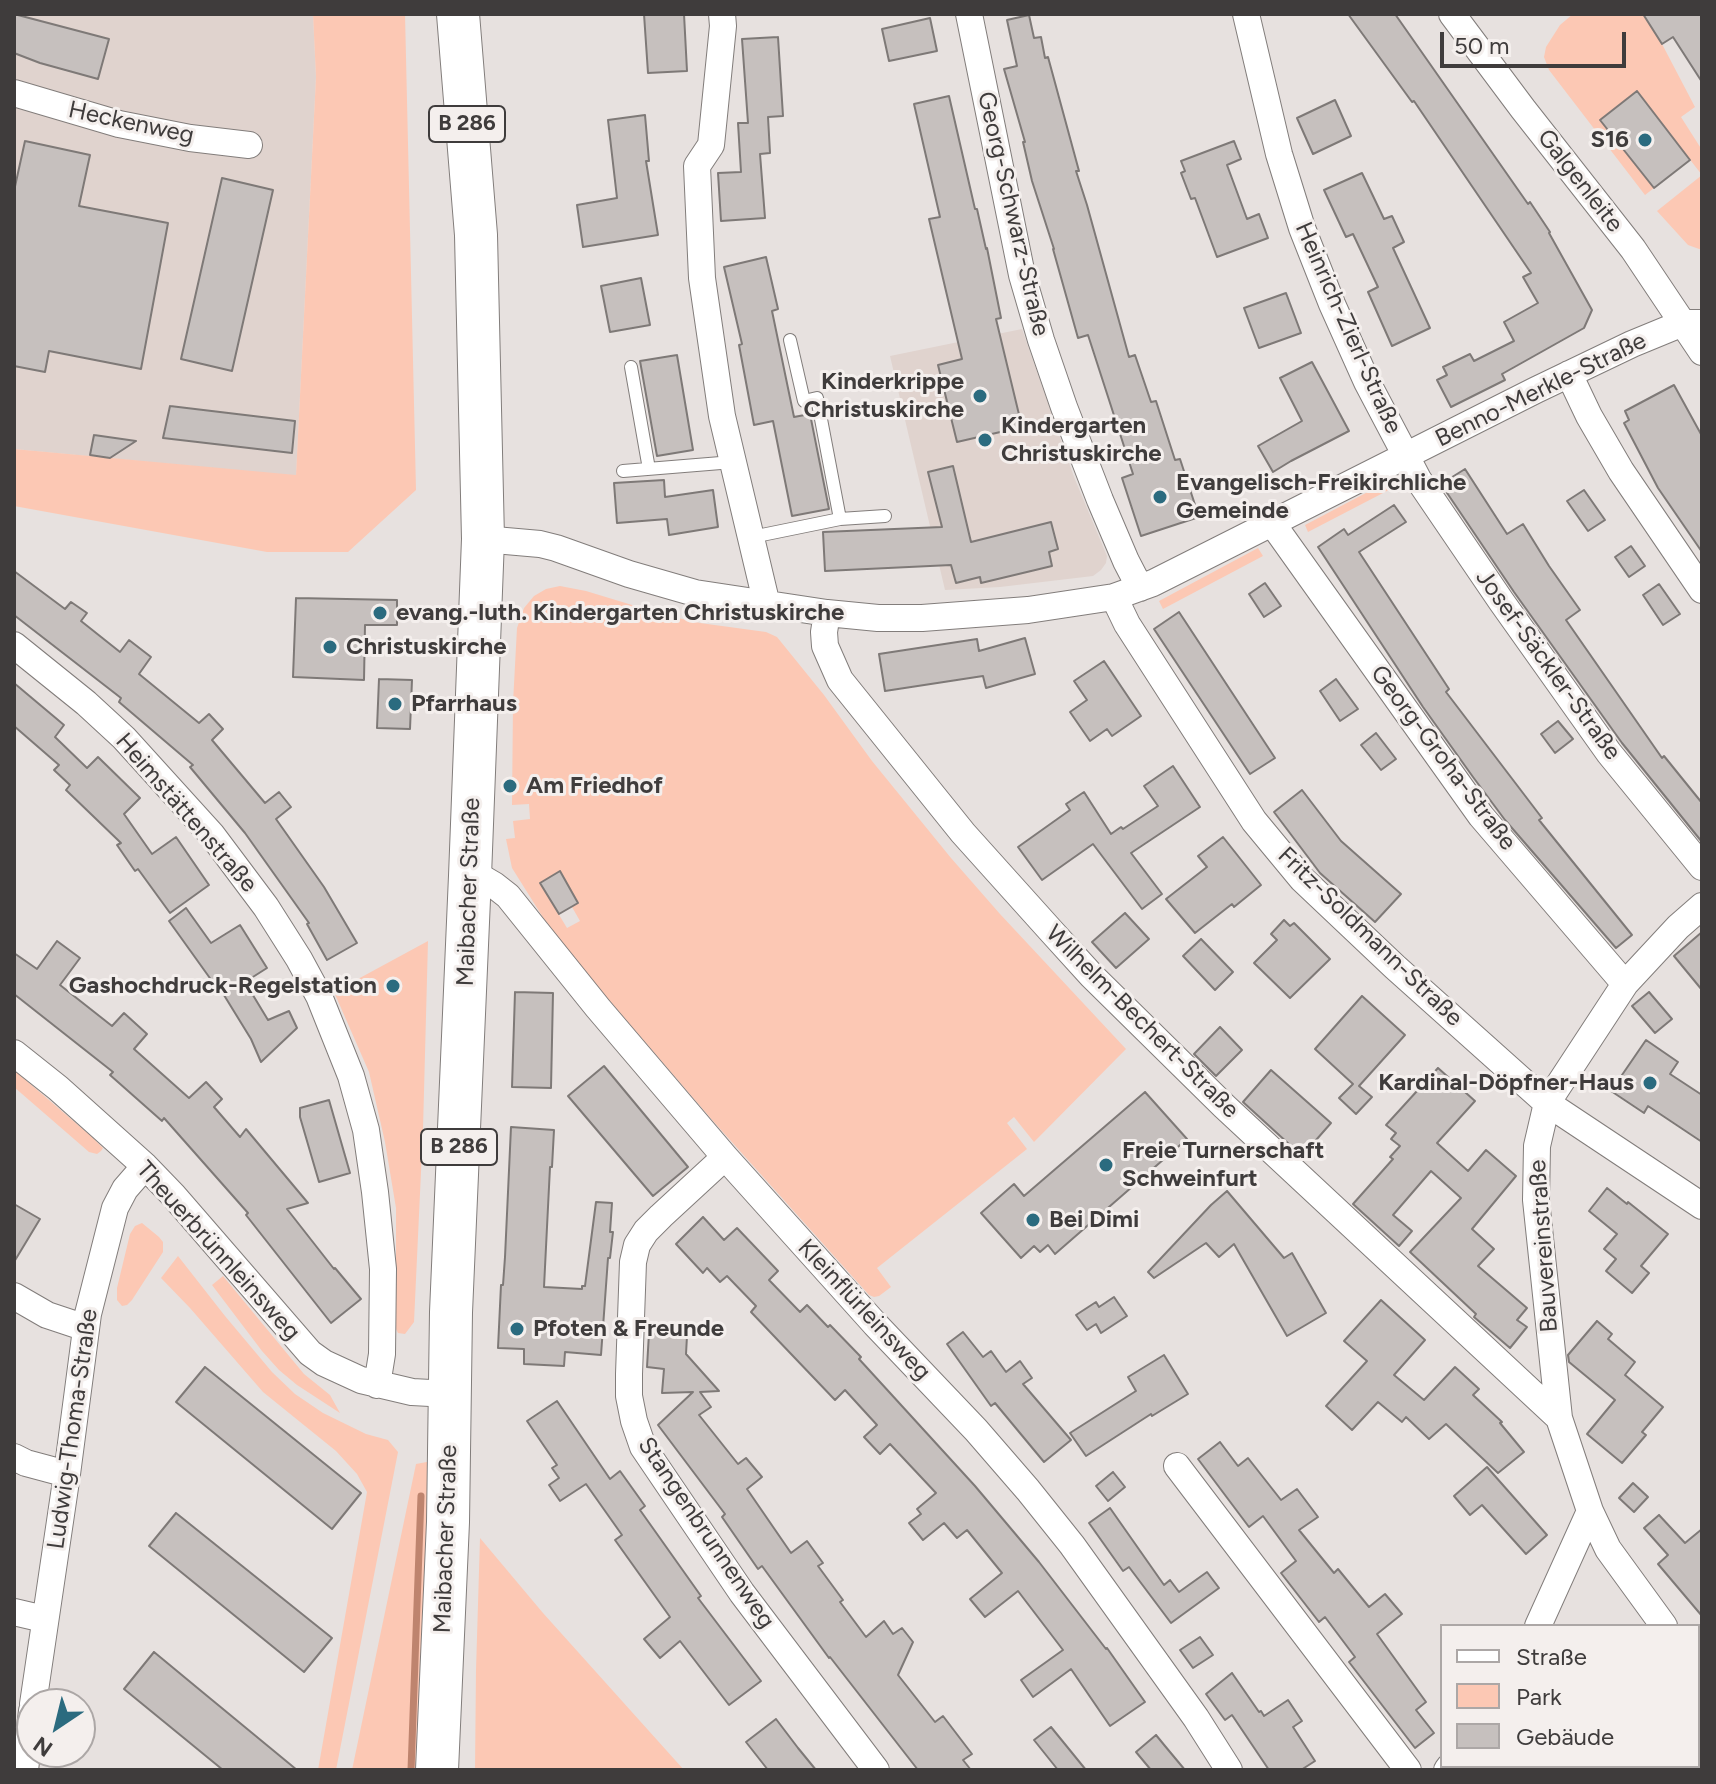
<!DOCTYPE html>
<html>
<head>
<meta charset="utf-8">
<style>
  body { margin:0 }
  #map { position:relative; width:1716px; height:1784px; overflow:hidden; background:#e7e1df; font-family:Figtree,sans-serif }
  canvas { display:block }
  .frame { position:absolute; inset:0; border:16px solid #3f3c3c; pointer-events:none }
  .legend { position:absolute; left:1440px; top:1624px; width:260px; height:144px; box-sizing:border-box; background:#f4efed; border:2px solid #aca7a6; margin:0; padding:10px 14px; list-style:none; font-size:24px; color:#3f3c3c }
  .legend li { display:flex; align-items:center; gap:16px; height:40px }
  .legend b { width:40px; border:2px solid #aca7a6 }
  .north { position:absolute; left:16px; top:1688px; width:80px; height:80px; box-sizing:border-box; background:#f4efed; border:2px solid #aca7a6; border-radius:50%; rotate:215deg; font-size:22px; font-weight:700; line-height:32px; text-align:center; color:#3f3c3c }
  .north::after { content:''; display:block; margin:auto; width:28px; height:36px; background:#2b6b7f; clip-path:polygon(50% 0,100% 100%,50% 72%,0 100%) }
  .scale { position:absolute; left:1440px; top:32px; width:186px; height:36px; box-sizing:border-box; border:4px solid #3f3c3c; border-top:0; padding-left:10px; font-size:24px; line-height:28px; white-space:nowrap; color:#3f3c3c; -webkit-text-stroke:6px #f4efed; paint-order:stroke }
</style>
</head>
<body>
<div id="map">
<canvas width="1716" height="1784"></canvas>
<div class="frame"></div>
<ul class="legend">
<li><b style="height:10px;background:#fff"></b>Straße</li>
<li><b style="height:22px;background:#fcc8b4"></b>Park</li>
<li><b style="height:22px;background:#c6c0be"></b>Gebäude</li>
</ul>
<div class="north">N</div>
<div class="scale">50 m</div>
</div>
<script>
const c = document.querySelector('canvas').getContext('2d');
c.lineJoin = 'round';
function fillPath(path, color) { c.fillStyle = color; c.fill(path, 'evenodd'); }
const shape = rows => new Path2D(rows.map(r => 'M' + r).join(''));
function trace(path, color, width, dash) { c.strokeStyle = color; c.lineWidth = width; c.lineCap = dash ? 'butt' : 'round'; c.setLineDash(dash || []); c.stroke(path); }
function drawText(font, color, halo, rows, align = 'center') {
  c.font = font + ' Figtree,sans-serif'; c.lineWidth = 6; c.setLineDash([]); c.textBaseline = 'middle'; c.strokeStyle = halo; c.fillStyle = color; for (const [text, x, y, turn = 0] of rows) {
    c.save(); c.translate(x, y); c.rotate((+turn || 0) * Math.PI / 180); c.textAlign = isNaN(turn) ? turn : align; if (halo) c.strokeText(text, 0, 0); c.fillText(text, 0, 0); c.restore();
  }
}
fillPath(shape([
  [14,14,313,14,316,77,296,476,14,449],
  [1022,329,1074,477,1107,556,1106,563,1101,570,1093,576,1000,587,945,590,890,356]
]), '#e0d3ce');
fillPath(shape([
  [313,14,405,14,416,490,348,552,267,552,14,506,14,449,296,475,316,77],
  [1573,14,1643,14,1662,44,1695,107,1681,117,1702,150,1702,175,1637,92,1601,120,1654,188,1645,195,1549,70,1544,57,1546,47,1560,25],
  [1702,175,1702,250,1688,245,1657,211],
  [1402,474,1408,480,1308,532,1305,525],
  [1258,548,1263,556,1163,609,1159,601],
  [560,586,586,591,665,615,700,623,766,632,777,637,824,695,872,761,951,858,1000,914,1126,1049,1034,1142,1014,1117,1007,1123,1027,1149,877,1268,891,1287,879,1296,874,1297,869,1295,713,1121,578,964,544,919,512,868,506,839,515,838,513,821,530,819,529,804,512,805,513,703,517,628,524,608,534,596,546,589],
  [560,872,578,902,572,907,580,921,567,928,540,883],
  [428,941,423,1129,414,1322,405,1334,398,1333,396,1329,396,1208,385,1142,369,1072,334,992],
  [14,1070,92,1137,103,1148,101,1151,97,1154,89,1152,14,1087],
  [142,1223,159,1237,163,1242,163,1252,132,1300,127,1305,122,1306,117,1300,117,1288,130,1234,135,1226],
  [178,1256,225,1316,272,1372,295,1394,323,1413,366,1434,388,1440,398,1452,336,1770,318,1770,367,1492,357,1474,336,1451,263,1392,190,1308,161,1278],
  [223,1276,304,1374,330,1395,340,1413,297,1385,279,1370,262,1351,212,1285],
  [432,1461,423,1770,352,1770,416,1464],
  [480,1538,543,1613,684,1770,475,1770,476,1670]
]), '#fcc8b4');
trace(shape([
  [411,1770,421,1496]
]), '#be846e', 7);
const building = shape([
  [14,14,109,39,98,79,40,63,14,53,14,14],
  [644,14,684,14,687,71,648,73,644,14],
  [1348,14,1395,14,1528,204,1530,202,1550,232,1549,233,1592,310,1584,328,1502,374,1505,380,1451,407,1437,380,1447,375,1443,367,1470,354,1474,361,1514,341,1504,322,1538,303,1523,277,1531,273,1414,101,1412,102,1348,14],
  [1643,14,1702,14,1702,82,1673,37,1662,44,1643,14],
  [1029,15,1034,38,1041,37,1045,58,1048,57,1079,171,1076,171,1087,205,1129,357,1135,355,1151,402,1156,401,1175,460,1180,459,1199,517,1141,536,1122,478,1133,474,1088,335,1078,338,1053,249,1054,249,1032,181,1023,142,1025,142,1004,69,1017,66,1007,20,1029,15],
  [930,18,937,51,889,61,882,29,930,18],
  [778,37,783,116,768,117,770,153,760,154,765,218,721,221,718,173,741,172,738,123,748,123,742,39,778,37],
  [1637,91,1690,160,1654,188,1600,120,1637,91],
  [949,96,975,209,977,209,986,249,987,248,1001,318,996,319,1022,427,957,442,938,365,962,359,929,219,940,217,914,104,949,96],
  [1335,100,1351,136,1313,154,1297,118,1335,100],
  [645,115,649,161,646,161,658,235,583,247,577,205,617,198,608,120,645,115],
  [25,141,90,155,79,206,168,223,141,369,49,351,45,372,14,366,14,191,25,141],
  [1234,141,1241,159,1227,165,1247,219,1259,214,1268,238,1217,257,1195,198,1191,199,1181,173,1185,171,1181,161,1234,141],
  [1362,173,1384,219,1392,216,1404,242,1393,248,1430,328,1392,346,1368,292,1378,287,1353,234,1346,237,1324,190,1362,173],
  [222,178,273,190,232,371,181,359,222,178],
  [766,257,778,309,772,311,794,417,810,414,829,509,792,516,773,421,754,425,739,345,742,344,724,267,766,257],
  [641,278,650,325,610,332,601,286,641,278],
  [1286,293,1301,333,1259,348,1244,308,1286,293],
  [677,355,693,450,657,456,640,361,677,355],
  [1312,362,1349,431,1291,461,1273,472,1258,446,1302,421,1280,378,1312,362],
  [1674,385,1702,436,1702,552,1658,488,1624,423,1629,420,1625,411,1674,385],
  [170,406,295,421,292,453,163,438,170,406],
  [94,435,136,441,110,458,90,455,94,435],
  [953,466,971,542,1051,522,1058,549,1049,552,1052,566,981,583,980,577,956,583,951,565,825,571,823,532,942,527,928,472,953,466],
  [1465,469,1507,534,1523,524,1549,566,1580,610,1566,620,1662,758,1664,756,1702,803,1702,842,1622,743,1514,592,1441,484,1465,469],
  [664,480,665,497,713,490,718,527,669,535,667,519,617,523,614,483,664,480],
  [1584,490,1605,520,1588,531,1567,501,1584,490],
  [1394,505,1406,522,1359,552,1449,689,1446,692,1542,818,1539,820,1632,935,1616,948,1505,820,1473,777,1423,707,1318,547,1344,529,1348,535,1394,505],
  [1631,546,1645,566,1629,577,1615,557,1631,546],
  [14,571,65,609,71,602,87,613,81,621,120,652,129,640,151,657,139,674,199,723,209,714,223,729,212,740,265,803,279,792,291,807,276,819,324,887,357,943,327,960,307,924,309,923,245,833,190,767,193,765,119,702,121,698,14,615,14,571],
  [1265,583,1281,606,1264,617,1249,594,1265,583],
  [1659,584,1680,614,1663,625,1643,595,1659,584],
  [296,598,397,600,397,625,365,625,364,680,293,677,296,598],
  [1179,612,1275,758,1250,774,1154,629,1179,612],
  [1025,638,1035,674,986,688,983,676,885,691,879,654,977,639,979,651,1025,638],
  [1104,661,1141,716,1112,736,1107,729,1090,741,1070,712,1087,700,1074,681,1104,661],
  [379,679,412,680,410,729,377,728,379,679],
  [1336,679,1358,709,1340,721,1320,691,1336,679],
  [14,683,64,725,55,737,87,768,98,757,140,798,124,814,152,854,176,837,209,885,170,913,138,869,135,871,117,845,121,843,66,790,70,785,54,770,59,765,14,726,14,683],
  [1558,721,1573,739,1555,753,1541,734,1558,721],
  [1376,733,1396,759,1381,770,1361,745,1376,733],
  [1173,766,1200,807,1131,853,1162,894,1142,909,1093,844,1042,880,1018,847,1070,810,1066,804,1084,792,1111,834,1121,827,1123,829,1158,806,1144,786,1173,766],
  [1302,790,1341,841,1401,894,1375,922,1320,873,1274,812,1302,790],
  [1223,837,1261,885,1234,907,1232,904,1195,933,1166,899,1207,867,1198,856,1223,837],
  [560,871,578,903,559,914,540,883,560,871],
  [186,908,211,943,240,925,267,968,245,982,268,1020,289,1011,297,1028,261,1062,251,1039,219,987,217,988,169,921,186,908],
  [1125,913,1149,939,1116,968,1092,942,1125,913],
  [1284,920,1290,926,1294,923,1330,959,1290,998,1254,963,1277,940,1271,934,1284,920],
  [1702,932,1702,990,1674,956,1702,932],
  [1201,939,1233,972,1215,990,1183,956,1201,939],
  [57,941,80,958,60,985,112,1026,124,1013,147,1034,134,1049,189,1098,206,1082,222,1099,214,1107,240,1137,246,1129,308,1203,287,1209,334,1269,335,1268,361,1299,331,1323,246,1215,248,1213,164,1118,162,1121,110,1075,113,1072,14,994,14,953,37,969,57,941],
  [515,992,553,993,551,1088,512,1087,515,992],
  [1649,992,1672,1019,1655,1033,1632,1006,1649,992],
  [1362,996,1405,1035,1359,1086,1372,1097,1356,1114,1339,1098,1353,1084,1315,1049,1362,996],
  [1220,1027,1242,1050,1216,1076,1194,1054,1220,1027],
  [1646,1040,1678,1062,1670,1074,1702,1095,1702,1142,1648,1106,1644,1113,1611,1091,1646,1040],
  [604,1066,688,1167,653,1196,568,1096,604,1066],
  [1438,1068,1475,1101,1437,1143,1468,1171,1486,1150,1516,1176,1472,1229,1494,1249,1478,1266,1527,1308,1517,1320,1527,1327,1510,1348,1474,1317,1476,1314,1410,1252,1461,1198,1431,1171,1393,1215,1412,1231,1399,1246,1353,1204,1393,1159,1390,1157,1400,1146,1391,1139,1396,1133,1386,1125,1438,1068],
  [1271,1070,1331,1123,1302,1156,1243,1102,1271,1070],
  [1145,1092,1187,1139,1055,1254,1048,1245,1040,1252,1034,1246,1021,1258,981,1213,1014,1184,1024,1196,1145,1092],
  [329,1100,350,1173,319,1182,300,1117,300,1108,329,1100],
  [511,1127,554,1130,552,1167,550,1167,544,1287,582,1289,582,1286,585,1286,596,1202,612,1203,610,1232,613,1232,610,1258,608,1258,601,1355,565,1352,564,1366,524,1364,524,1349,498,1348,501,1285,503,1285,505,1257,511,1127],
  [1607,1188,1627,1204,1628,1202,1668,1234,1641,1266,1649,1273,1632,1293,1606,1271,1616,1259,1604,1249,1617,1234,1589,1211,1607,1188],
  [1227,1191,1284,1258,1292,1253,1326,1313,1287,1336,1234,1244,1219,1257,1206,1243,1154,1278,1148,1272,1211,1205,1227,1191],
  [14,1204,40,1219,14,1262,14,1204],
  [703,1217,724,1240,737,1228,778,1271,769,1280,800,1312,807,1305,828,1327,830,1325,861,1357,859,1359,975,1486,1039,1562,1106,1649,1107,1648,1145,1702,1110,1726,1071,1669,1033,1697,1021,1680,1063,1650,1018,1591,985,1617,970,1599,1002,1573,967,1530,957,1538,944,1523,923,1540,909,1523,921,1514,917,1509,936,1493,890,1444,880,1454,864,1437,877,1425,845,1390,835,1400,751,1312,756,1306,727,1276,720,1282,707,1268,703,1273,676,1244,703,1217],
  [1114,1297,1127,1316,1101,1333,1096,1324,1087,1330,1076,1315,1096,1302,1099,1307,1114,1297],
  [1381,1300,1425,1340,1394,1375,1424,1400,1455,1367,1479,1389,1473,1395,1502,1422,1500,1423,1524,1452,1498,1473,1446,1424,1429,1439,1406,1417,1402,1422,1378,1402,1352,1430,1326,1406,1367,1361,1344,1341,1381,1300],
  [1597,1321,1612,1334,1608,1339,1635,1362,1625,1375,1663,1407,1642,1432,1646,1435,1622,1463,1587,1434,1615,1400,1569,1362,1568,1355,1597,1321],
  [963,1332,983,1357,991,1351,1006,1372,1020,1361,1032,1378,1023,1384,1071,1440,1044,1462,995,1403,991,1406,947,1344,963,1332],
  [649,1333,687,1336,686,1354,719,1391,700,1392,711,1407,699,1415,738,1464,746,1458,762,1477,747,1489,791,1553,807,1541,823,1563,818,1566,843,1600,840,1602,866,1637,884,1621,893,1634,902,1628,913,1642,898,1675,935,1722,943,1716,972,1754,963,1760,971,1770,918,1770,830,1657,829,1658,762,1566,758,1569,722,1517,725,1514,658,1425,693,1392,662,1393,664,1369,647,1367,649,1333],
  [1164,1355,1188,1394,1152,1416,1151,1414,1086,1456,1070,1433,1136,1391,1128,1377,1164,1355],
  [205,1367,361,1493,332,1529,176,1402,205,1367],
  [557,1401,610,1479,620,1471,645,1506,640,1510,701,1596,698,1598,761,1681,729,1705,680,1641,660,1658,644,1639,670,1617,615,1540,622,1535,586,1484,560,1501,549,1485,559,1478,552,1468,557,1465,527,1421,557,1401],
  [1220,1442,1238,1466,1248,1458,1281,1500,1297,1489,1318,1517,1299,1530,1334,1573,1338,1569,1369,1607,1385,1594,1402,1614,1377,1634,1426,1702,1416,1710,1434,1733,1415,1748,1349,1662,1355,1657,1325,1617,1319,1622,1281,1573,1296,1561,1263,1516,1249,1527,1198,1459,1220,1442],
  [1487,1467,1547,1535,1526,1554,1482,1505,1470,1515,1454,1496,1487,1467],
  [1113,1472,1125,1487,1108,1501,1096,1486,1113,1472],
  [1633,1483,1648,1497,1634,1512,1619,1498,1633,1483],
  [1110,1508,1164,1585,1170,1580,1179,1592,1207,1572,1219,1588,1171,1623,1129,1567,1123,1571,1089,1523,1110,1508],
  [176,1513,332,1638,304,1672,149,1546,176,1513],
  [1659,1515,1685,1543,1702,1529,1702,1616,1658,1564,1668,1555,1644,1528,1659,1515],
  [1200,1637,1213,1655,1193,1668,1180,1650,1200,1637],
  [154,1652,206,1695,297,1770,223,1770,124,1689,154,1652],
  [1232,1673,1259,1712,1261,1711,1264,1716,1288,1700,1302,1721,1293,1727,1315,1761,1301,1770,1269,1770,1232,1715,1225,1720,1206,1694,1232,1673],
  [776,1719,798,1748,816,1770,768,1770,746,1742,776,1719],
  [1051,1727,1086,1770,1058,1770,1034,1740,1051,1727],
  [1156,1735,1165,1746,1185,1770,1151,1770,1136,1752,1156,1735]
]);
fillPath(building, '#c6c0be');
trace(building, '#7e7977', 2);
const lane = shape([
  [790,340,804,401,817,398,840,519],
  [631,367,649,469],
  [623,471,733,462],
  [752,537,840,519,885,516]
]);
const street = shape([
  [722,14,723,26,711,145,697,166,702,278,722,416,767,605],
  [969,14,1022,275,1041,340,1064,407,1100,500,1126,561,1140,588],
  [1246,14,1279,154,1302,228,1332,304,1367,382,1406,456,1418,479,1501,601,1609,753,1702,867],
  [1452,14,1523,109,1633,249,1702,352],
  [14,93,119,124,190,138,249,145],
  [1569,374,1589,416,1621,471,1702,590],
  [1272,523,1481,816,1625,984],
  [483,539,540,544,556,548,629,574,695,593,827,613,878,618,922,618,1028,610,1114,597,1153,583,1536,390,1632,344,1683,323,1702,323],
  [1114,597,1127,624,1254,821,1302,879,1395,967,1547,1103,1702,1206],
  [827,613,824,632,825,646,840,680,963,833,1052,932,1092,976,1224,1106,1559,1418],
  [14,645,86,703,124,738,212,835,266,907,299,959,319,996,351,1076,366,1130,375,1192,383,1269,382,1354,377,1385],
  [470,876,482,878,494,885,508,896,598,1008,725,1157,875,1324,976,1430,1028,1490,1072,1545,1196,1718,1229,1770],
  [14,1053,58,1088,145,1166,173,1195,310,1353,324,1363,361,1380,412,1392,449,1394],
  [725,1157,661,1216,646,1231,637,1245,633,1262,629,1374,629,1396,634,1421,643,1447,742,1593,876,1770],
  [14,1296,47,1315,86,1328],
  [14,1457,26,1463,67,1474],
  [1177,1466,1408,1770],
  [14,1612,44,1619],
  [1538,1626,1590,1511],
  [1664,1626,1608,1549,1590,1511,1559,1418,1536,1200,1537,1146,1547,1103,1625,984,1678,927,1702,906],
  [1698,1667,1702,1672],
  [33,1704,67,1474,88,1314,115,1208,125,1189,145,1166],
  [25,1770,32,1711],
  [1447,1770,1450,1766]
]);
const primary = shape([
  [437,1770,448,1522,451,1312,470,876,483,539,476,235,458,14]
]);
trace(lane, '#827d7b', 14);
trace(street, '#827d7b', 28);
trace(primary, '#827d7b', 44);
trace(lane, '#fff', 12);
trace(street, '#fff', 26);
trace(primary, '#fff', 42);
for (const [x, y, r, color] of [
  [1645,140,8,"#2b6b7f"],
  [980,396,8,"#2b6b7f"],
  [985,440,8,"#2b6b7f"],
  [1160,497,8,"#2b6b7f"],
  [380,613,8,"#2b6b7f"],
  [330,647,8,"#2b6b7f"],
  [395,704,8,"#2b6b7f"],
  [510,786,8,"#2b6b7f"],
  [393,986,8,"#2b6b7f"],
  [1650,1083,8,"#2b6b7f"],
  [1106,1165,8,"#2b6b7f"],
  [1033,1220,8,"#2b6b7f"],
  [517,1329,8,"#2b6b7f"]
]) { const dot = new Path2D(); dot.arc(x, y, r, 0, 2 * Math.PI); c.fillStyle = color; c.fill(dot); trace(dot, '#f4efed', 3); }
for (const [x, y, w] of [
  [467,124,76],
  [459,1147,76]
]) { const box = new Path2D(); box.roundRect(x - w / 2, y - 18, w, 36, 6); c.fillStyle = '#f4efed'; c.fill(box); trace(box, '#3f3c3c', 2); }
drawText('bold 22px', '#3f3c3c', null, [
  ["B 286",467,124],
  ["B 286",459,1147]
]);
drawText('24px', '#3f3c3c', '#f4efed', [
  ["Heckenweg",131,123,12],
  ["Galgenleite",1580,181,52],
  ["Georg-Schwarz-Straße",1013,214,77],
  ["Heinrich-Zierl-Straße",1348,328,66],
  ["Benno-Merkle-Straße",1541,390,-26],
  ["Josef-Säckler-Straße",1548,665,54],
  ["Georg-Groha-Straße",1443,758,53],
  ["Heimstättenstraße",186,813,49],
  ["Maibacher Straße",469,892,-88],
  ["Fritz-Soldmann-Straße",1370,937,44],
  ["Wilhelm-Bechert-Straße",1142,1022,45],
  ["Bauvereinstraße",1544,1246,-94],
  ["Theuerbrünnleinsweg",218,1251,48],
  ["Kleinflürleinsweg",864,1310,47],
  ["Ludwig-Thoma-Straße",73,1429,-82],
  ["Stangenbrunnenweg",706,1533,56],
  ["Maibacher Straße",446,1539,-88]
]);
drawText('bold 24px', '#3f3c3c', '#f4efed', [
  ["S16",1629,140,"right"],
  ["Kinderkrippe",964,382,"right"],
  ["Christuskirche",964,410,"right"],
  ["Kindergarten",1001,426],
  ["Christuskirche",1001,454],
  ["Evangelisch-Freikirchliche",1176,483],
  ["Gemeinde",1176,511],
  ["evang.-luth. Kindergarten Christuskirche",396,613],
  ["Christuskirche",346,647],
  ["Pfarrhaus",411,704],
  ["Am Friedhof",526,786],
  ["Gashochdruck-Regelstation",377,986,"right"],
  ["Kardinal-Döpfner-Haus",1634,1083,"right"],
  ["Freie Turnerschaft",1122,1151],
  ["Schweinfurt",1122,1179],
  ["Bei Dimi",1049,1220],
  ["Pfoten & Freunde",533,1329]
], 'left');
</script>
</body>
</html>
